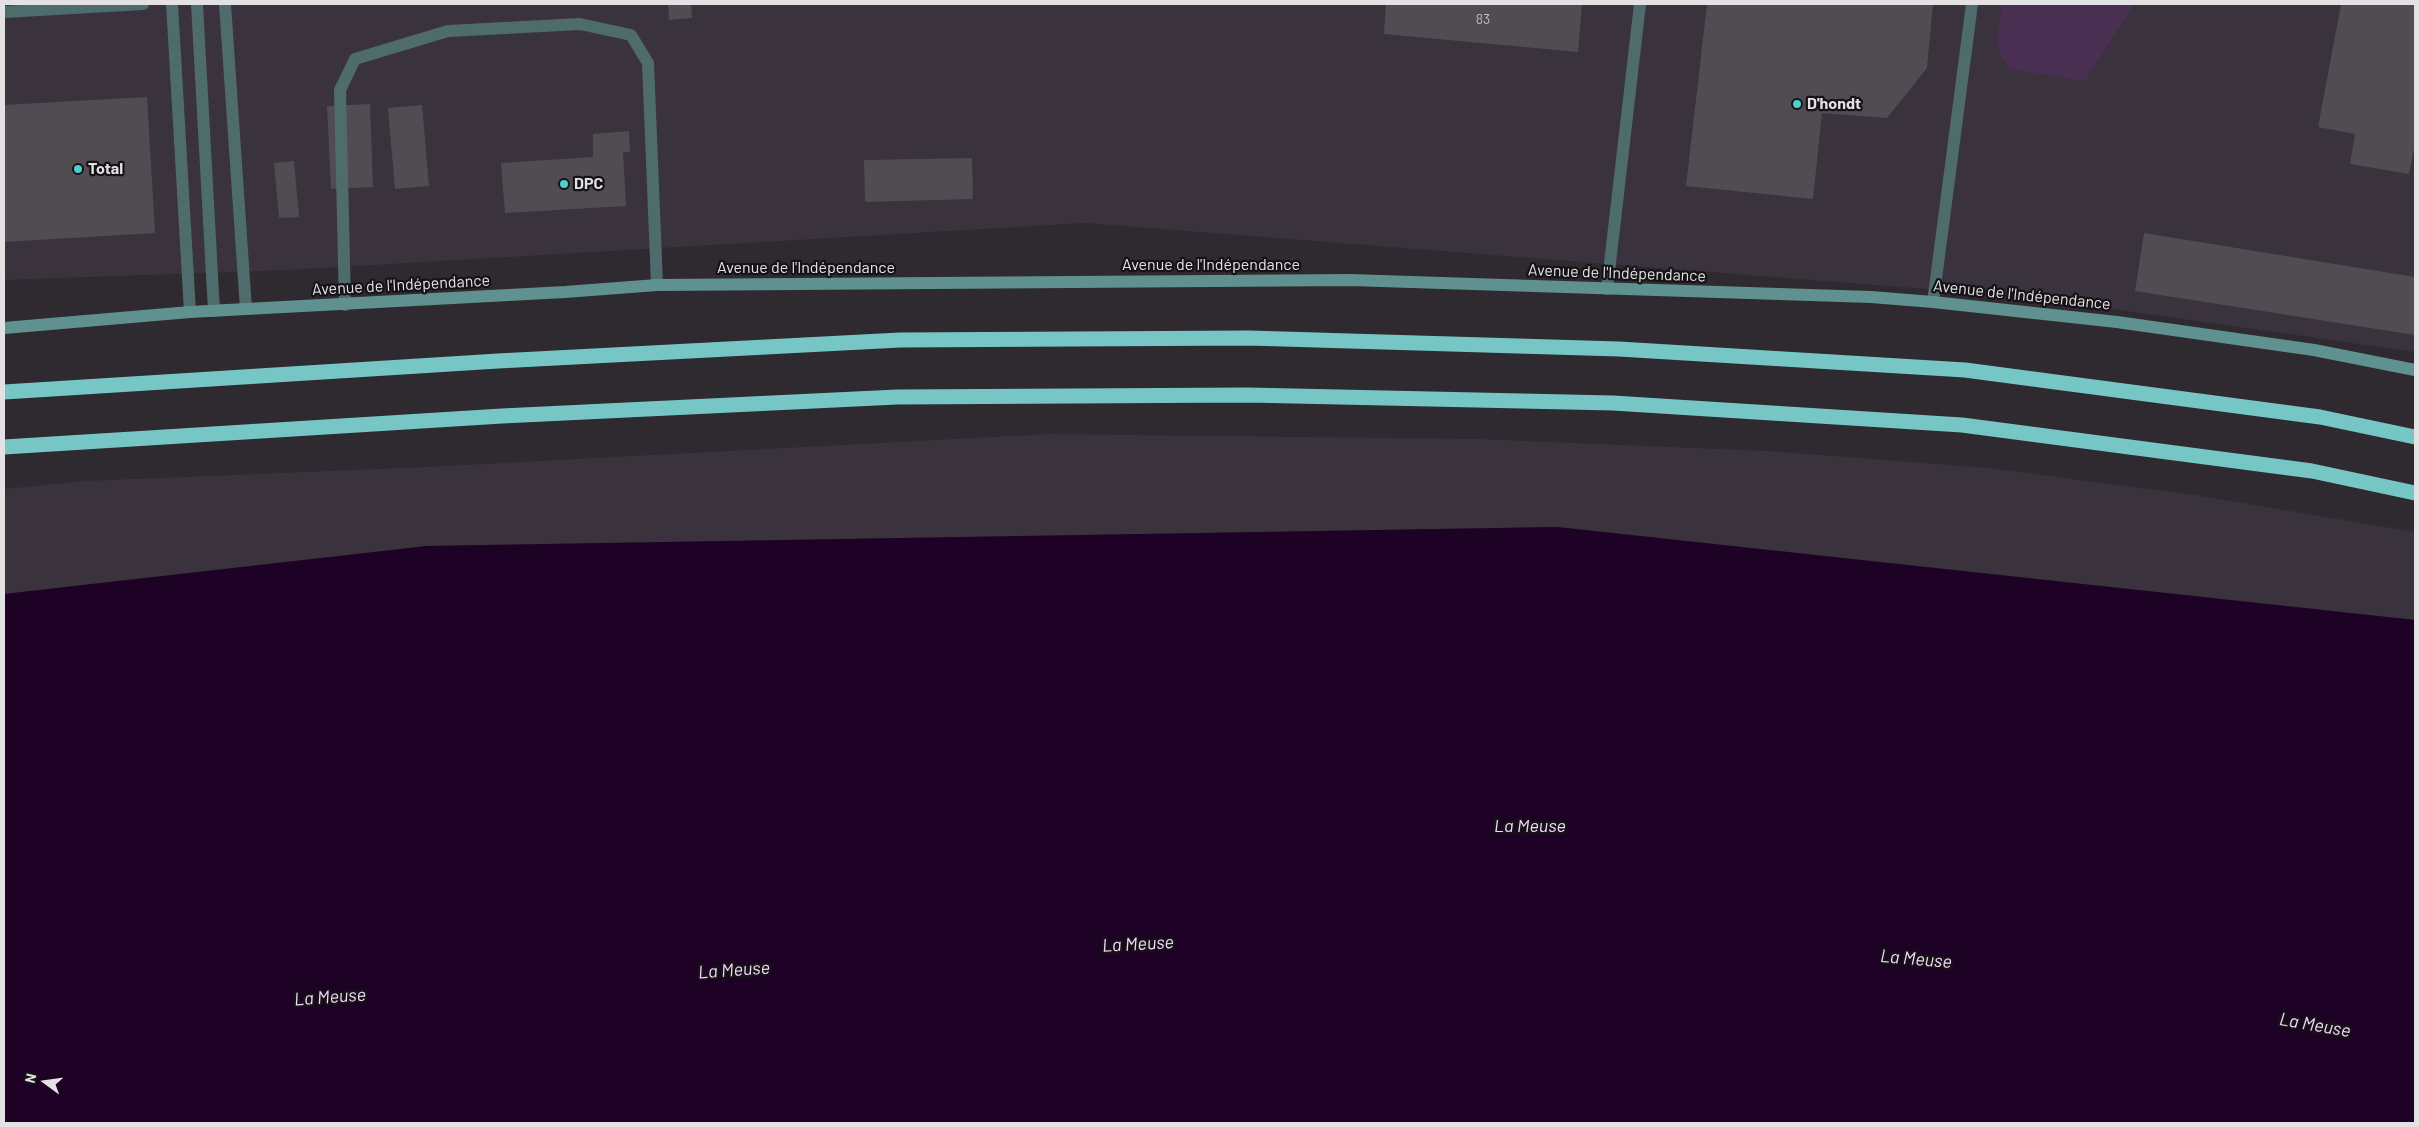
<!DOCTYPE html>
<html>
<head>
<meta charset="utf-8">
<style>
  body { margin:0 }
  #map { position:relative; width:2419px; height:1127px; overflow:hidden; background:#2e2a30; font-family:Barlow,sans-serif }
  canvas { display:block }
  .frame { position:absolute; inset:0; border:5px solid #e4e1e5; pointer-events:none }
  .north { position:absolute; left:20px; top:1057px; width:50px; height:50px; -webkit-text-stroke:4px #151316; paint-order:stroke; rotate:284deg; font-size:14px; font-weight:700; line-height:20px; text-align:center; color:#e4e1e5 }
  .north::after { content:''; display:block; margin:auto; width:18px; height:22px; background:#e4e1e5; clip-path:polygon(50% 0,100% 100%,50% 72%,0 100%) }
</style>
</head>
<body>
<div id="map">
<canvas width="2419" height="1127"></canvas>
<div class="frame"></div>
<div class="north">N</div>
</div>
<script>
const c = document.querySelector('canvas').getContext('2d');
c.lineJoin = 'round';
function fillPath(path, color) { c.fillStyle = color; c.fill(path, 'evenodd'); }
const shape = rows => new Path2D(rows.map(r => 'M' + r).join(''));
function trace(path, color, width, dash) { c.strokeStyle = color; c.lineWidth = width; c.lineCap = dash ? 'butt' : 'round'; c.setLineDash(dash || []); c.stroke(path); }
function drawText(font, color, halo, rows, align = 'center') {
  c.font = font + ' Barlow,sans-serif'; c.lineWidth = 4.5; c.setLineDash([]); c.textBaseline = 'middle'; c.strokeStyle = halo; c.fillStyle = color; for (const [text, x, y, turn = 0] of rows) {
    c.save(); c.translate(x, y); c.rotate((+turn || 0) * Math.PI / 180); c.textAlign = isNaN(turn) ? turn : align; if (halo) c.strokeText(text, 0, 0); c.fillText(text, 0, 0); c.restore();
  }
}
fillPath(shape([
  [4,4,2415,4,2415,352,2028,297,1085,223,289,270,4,280],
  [1049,434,1477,439,1769,451,1988,468,2195,495,2415,532,2415,620,1557,527,427,546,4,594,4,489,85,481,426,467]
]), '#3a323d');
fillPath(shape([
  [2002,4,2134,4,2085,81,2009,69,1999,52,1997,43]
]), '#492f51');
fillPath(shape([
  [1557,527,2415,620,2415,1123,4,1123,4,594,427,546]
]), '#1e0226');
fillPath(shape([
  [668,4,691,4,692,18,669,20],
  [1386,4,1582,4,1578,52,1384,34],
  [1707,4,1933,4,1927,68,1887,118,1822,113,1813,199,1686,186],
  [2341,4,2415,4,2415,149,2414,148,2409,174,2350,164,2355,134,2318,127],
  [147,97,155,233,4,242,4,105],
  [370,104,373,187,331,189,327,106],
  [422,105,429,186,395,189,388,108],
  [629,131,630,152,623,152,626,206,505,213,501,163,593,157,593,134],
  [972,158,973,199,865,202,864,160],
  [294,161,299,217,279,218,274,163],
  [2144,233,2415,277,2415,335,2135,291]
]), '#514c52');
trace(shape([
  [172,4,190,312],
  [197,4,214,311],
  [225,4,246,309],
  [4,12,143,4],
  [1607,289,1640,4],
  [1933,302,1972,4],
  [345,305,340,90,355,59,448,31,580,24,631,35,648,63,657,285]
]), '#4e6c6c', 12);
trace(shape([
  [4,328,190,312,565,292,657,285,1350,280,1871,297,1933,302,2117,322,2314,350,2415,370]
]), '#5f9190', 12);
trace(shape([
  [4,392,498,361,900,340,1249,338,1619,349,1965,370,2320,417,2415,437],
  [4,447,502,416,897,397,1248,395,1613,403,1962,425,2312,471,2415,493]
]), '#77c6c6', 15);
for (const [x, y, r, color] of [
  [1797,104,5,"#52cdce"],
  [78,169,5,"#52cdce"],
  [564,184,5,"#52cdce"]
]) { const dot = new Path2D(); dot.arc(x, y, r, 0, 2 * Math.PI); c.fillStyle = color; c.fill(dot); trace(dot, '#151316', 2); }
drawText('14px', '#bfbcc0', null, [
  ["83",1483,19]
]);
drawText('bold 16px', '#e4e1e5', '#151316', [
  ["D'hondt",1807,104],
  ["Total",88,169],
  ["DPC",574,184]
], 'left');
drawText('16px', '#e4e1e5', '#151316', [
  ["Avenue de l'Indépendance",1211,265],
  ["Avenue de l'Indépendance",806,268],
  ["Avenue de l'Indépendance",1617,273,2],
  ["Avenue de l'Indépendance",401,285,-3],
  ["Avenue de l'Indépendance",2022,295,6]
]);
drawText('italic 18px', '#f5d6ff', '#151316', [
  ["La Meuse",1530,826],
  ["La Meuse",1138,944,-3],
  ["La Meuse",1916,959,5],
  ["La Meuse",734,970,-4],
  ["La Meuse",330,997,-4],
  ["La Meuse",2315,1025,10]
]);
</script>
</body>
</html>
